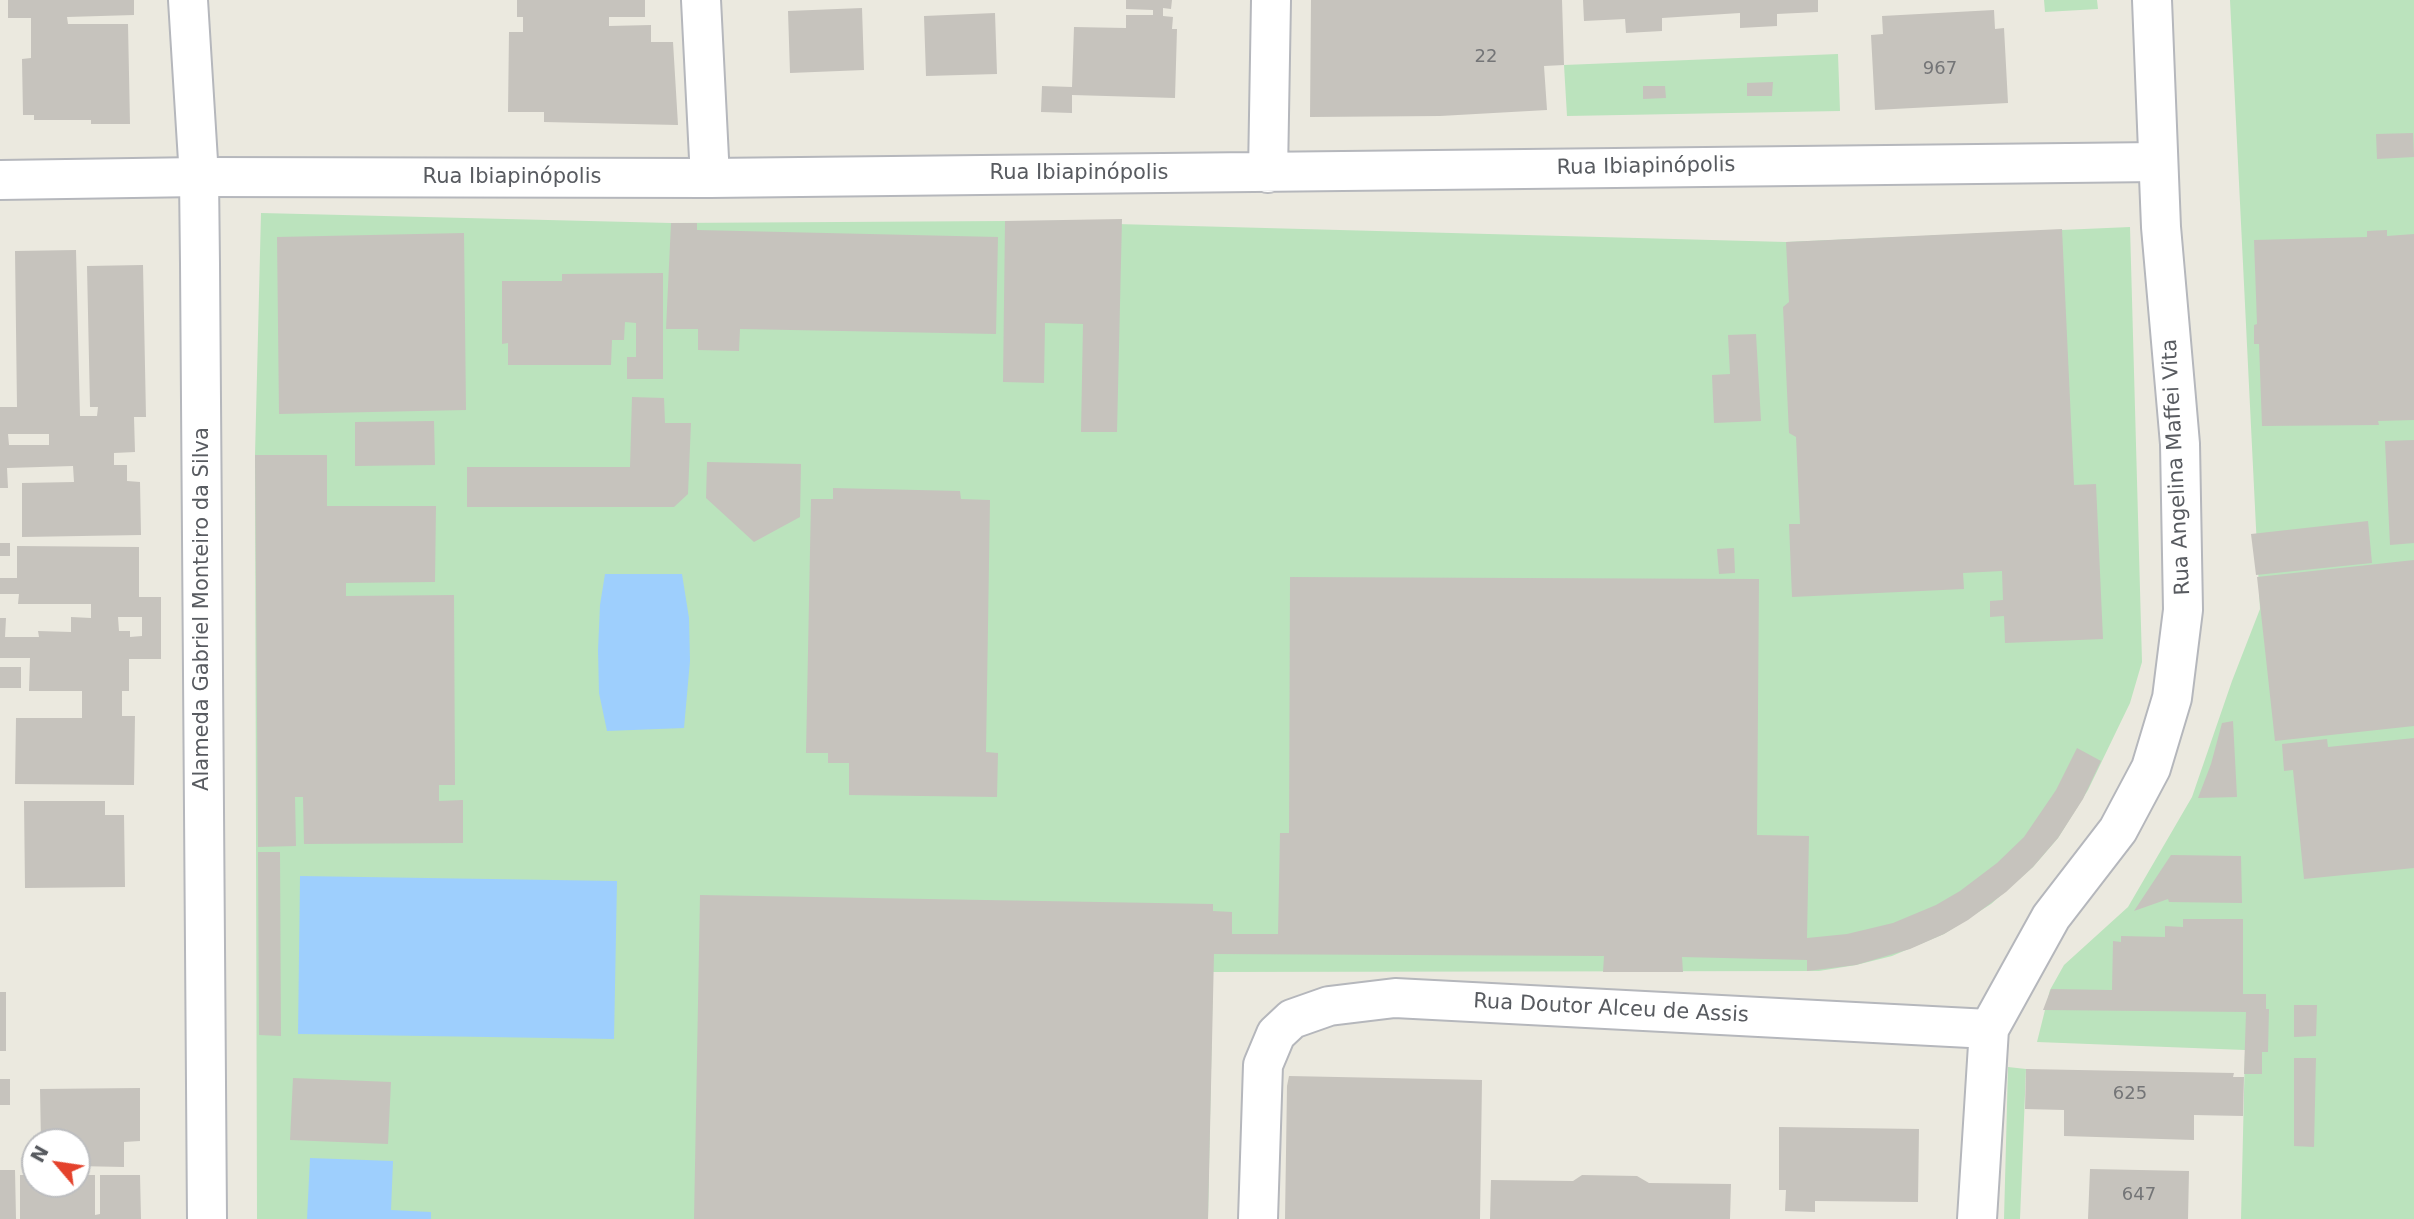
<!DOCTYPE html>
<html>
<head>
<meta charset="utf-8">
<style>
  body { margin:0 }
  #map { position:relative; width:2414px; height:1219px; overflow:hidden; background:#ebe9df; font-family:"DejaVu Sans",sans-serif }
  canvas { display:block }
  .north { position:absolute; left:21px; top:1128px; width:70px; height:70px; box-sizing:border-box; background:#fff; border:2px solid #bcbdbf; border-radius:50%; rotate:299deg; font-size:19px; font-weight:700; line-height:28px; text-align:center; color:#585b60 }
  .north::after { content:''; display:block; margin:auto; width:24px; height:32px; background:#e4422c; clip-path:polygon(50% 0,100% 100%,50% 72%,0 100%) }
</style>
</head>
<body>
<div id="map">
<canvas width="2414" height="1219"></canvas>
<div class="north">N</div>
</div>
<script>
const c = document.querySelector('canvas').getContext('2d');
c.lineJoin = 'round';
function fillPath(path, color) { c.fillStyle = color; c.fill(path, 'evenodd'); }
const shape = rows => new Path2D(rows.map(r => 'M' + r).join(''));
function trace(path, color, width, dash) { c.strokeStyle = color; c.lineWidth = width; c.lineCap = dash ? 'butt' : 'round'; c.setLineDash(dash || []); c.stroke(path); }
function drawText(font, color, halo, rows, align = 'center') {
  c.font = font + ' "DejaVu Sans",sans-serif'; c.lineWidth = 7; c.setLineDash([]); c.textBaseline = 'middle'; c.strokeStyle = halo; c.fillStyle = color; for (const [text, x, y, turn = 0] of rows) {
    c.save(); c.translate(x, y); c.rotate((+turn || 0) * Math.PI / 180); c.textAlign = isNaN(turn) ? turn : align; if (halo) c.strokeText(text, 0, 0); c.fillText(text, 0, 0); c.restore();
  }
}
fillPath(shape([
  [2044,0,2097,0,2098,9,2045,12],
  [2230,0,2414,0,2414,1219,2241,1219,2245,1050,2037,1042,2050,990,2064,965,2128,907,2192,797,2232,681,2260,609],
  [1838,54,1840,111,1567,116,1564,65],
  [261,213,671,223,1005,221,1786,242,2130,227,2142,662,2130,703,2115,734,2088,790,2058,838,2033,867,1991,904,1944,934,1892,956,1856,965,1819,971,1213,972,1208,1219,257,1219,255,455],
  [2008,1067,2026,1069,2020,1219,2004,1219]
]), '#bbe3bd');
fillPath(shape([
  [605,574,682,574,689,618,690,661,684,728,607,731,599,693,598,650,600,605],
  [300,876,617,881,614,1039,298,1034],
  [310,1158,393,1161,391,1210,431,1212,431,1219,307,1219]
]), '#9ecffd');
fillPath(shape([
  [8,0,134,0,134,15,67,17,68,24,128,24,130,124,91,124,91,120,34,120,34,115,23,115,22,59,31,58,31,18,8,18],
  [517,0,645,0,645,17,609,17,609,26,651,25,651,42,673,42,678,125,544,122,544,112,508,112,509,32,523,32,523,17,517,17],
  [1126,0,1172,0,1171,9,1163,8,1163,16,1173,17,1172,29,1177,29,1175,98,1072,95,1072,113,1041,112,1042,86,1072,87,1074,27,1126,28,1126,15,1153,15,1153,10,1126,9],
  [1311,0,1562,0,1564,65,1544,66,1547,110,1440,116,1310,117],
  [1583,0,1818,0,1818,12,1777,14,1777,26,1740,28,1740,13,1662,18,1662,31,1626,33,1625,19,1584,21],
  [862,8,864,70,790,73,788,11],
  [1994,10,1995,29,2004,28,2008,103,1875,110,1871,35,1883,34,1882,16],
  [995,13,997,74,926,76,924,16],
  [1773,82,1772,96,1747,96,1747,83],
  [1643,86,1665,86,1666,98,1643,99],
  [2413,133,2414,157,2377,159,2376,134],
  [1122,219,1117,432,1081,432,1083,324,1045,323,1044,383,1003,382,1005,221],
  [671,223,697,223,697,230,998,237,996,334,740,329,739,351,698,350,698,329,666,329],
  [2062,229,2074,485,2096,484,2103,639,2005,643,2004,616,1990,617,1990,601,2003,600,2002,571,1963,573,1964,589,1792,597,1789,524,1800,524,1796,437,1789,433,1783,307,1789,302,1786,242],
  [2387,230,2387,236,2414,234,2414,420,2378,421,2379,425,2262,426,2259,344,2254,344,2254,325,2257,324,2254,240,2367,237,2367,231],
  [464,233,466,410,279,414,277,237],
  [76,250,80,416,97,416,98,407,90,407,87,266,143,265,146,417,134,417,135,452,114,453,114,465,127,465,127,481,140,482,141,535,22,537,22,483,74,482,73,466,7,468,8,488,0,488,0,407,17,407,15,251],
  [8,434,49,434,49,445,9,445],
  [663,273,663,379,627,379,627,357,636,357,636,323,625,322,624,340,612,340,611,365,508,365,508,343,502,344,502,281,562,281,562,274],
  [1756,334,1761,421,1714,423,1712,375,1730,374,1728,335],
  [632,397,664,398,665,423,691,423,688,494,674,507,467,507,467,467,630,467],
  [434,421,435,465,355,466,355,422],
  [2414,440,2414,543,2390,545,2385,441],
  [255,455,327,455,327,506,436,506,435,582,346,583,346,596,454,595,455,785,439,785,439,801,463,800,463,843,304,844,303,797,295,797,296,846,258,847],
  [707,462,801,464,800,517,754,542,706,498],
  [833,488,960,491,961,499,990,500,986,752,998,753,997,797,849,795,849,763,828,763,828,753,806,753,811,499,833,499],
  [2368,521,2372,563,2256,575,2251,534],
  [0,543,10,543,10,556,0,556],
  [17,546,139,547,139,597,161,597,161,659,129,659,129,691,122,691,122,716,135,716,134,785,15,784,16,718,82,718,82,691,29,691,30,658,0,658,0,618,6,618,5,637,39,637,38,631,71,632,71,617,91,618,91,604,18,604,19,594,0,594,0,578,17,578],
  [118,617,142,617,142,636,130,637,130,631,119,631],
  [1734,548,1735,573,1719,574,1717,549],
  [2414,560,2414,726,2275,741,2257,577],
  [1290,577,1759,579,1757,835,1809,836,1807,938,1847,934,1893,923,1936,905,1960,891,1997,863,2024,837,2056,790,2077,748,2101,761,2083,799,2058,838,2033,867,2006,892,1968,920,1944,934,1910,949,1856,965,1807,971,1807,960,1682,957,1683,972,1603,972,1604,956,1214,954,1208,1219,694,1219,700,895,1213,904,1213,911,1232,912,1232,934,1278,934,1280,833,1289,833],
  [0,667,21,667,21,688,0,688],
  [2233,721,2237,797,2198,798,2211,764,2222,723],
  [2414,738,2414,868,2304,879,2293,770,2284,771,2282,744,2327,739,2328,747],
  [24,801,105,801,105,815,124,815,125,887,25,888],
  [258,852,280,852,281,1036,259,1035],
  [2171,855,2241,856,2242,903,2169,902,2168,899,2134,911],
  [2183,919,2243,919,2243,994,2266,994,2266,1009,2269,1009,2268,1052,2262,1052,2262,1074,2244,1074,2246,1012,2043,1010,2051,989,2112,990,2113,941,2121,942,2121,936,2165,937,2165,926,2183,927],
  [0,992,6,992,6,1051,0,1051],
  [2294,1005,2317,1005,2316,1036,2294,1037],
  [2294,1058,2316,1058,2314,1147,2294,1146],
  [2026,1069,2234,1073,2233,1077,2244,1077,2243,1116,2194,1115,2194,1140,2064,1136,2064,1110,2025,1109],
  [1289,1076,1482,1080,1480,1219,1285,1219,1287,1086],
  [293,1078,391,1082,388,1144,290,1140],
  [0,1079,10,1079,10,1105,0,1105],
  [140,1088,140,1141,124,1142,124,1167,77,1166,77,1142,41,1141,40,1089],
  [1779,1127,1919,1129,1918,1202,1815,1201,1815,1212,1785,1211,1786,1190,1779,1190],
  [2090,1169,2189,1171,2188,1219,2088,1219],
  [0,1170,15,1170,16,1219,0,1219],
  [20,1175,35,1175,35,1184,77,1184,77,1175,95,1175,95,1215,100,1214,100,1175,140,1175,141,1219,20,1219],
  [1582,1175,1637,1176,1649,1183,1731,1184,1730,1219,1490,1219,1491,1180,1573,1181]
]), '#c6c3bd');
const minor = shape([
  [701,0,710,178],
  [1268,173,1271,0],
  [0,180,199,177,710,178,2158,162],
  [1258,1219,1263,1065,1276,1034,1292,1019,1329,1006,1395,998,1989,1029]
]);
const tertiary = shape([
  [188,0,199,177,200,264,207,1219],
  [1977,1219,1989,1029,2051,917,2118,830,2151,768,2172,698,2183,610,2180,444,2161,227,2152,0]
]);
trace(minor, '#b5b7bc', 42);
trace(tertiary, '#b5b7bc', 42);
trace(minor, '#fff', 38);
trace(tertiary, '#fff', 38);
drawText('18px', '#747577', null, [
  ["22",1486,57],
  ["967",1940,69],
  ["625",2130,1094],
  ["647",2139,1195]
]);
drawText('21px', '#585b60', '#fff', [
  ["Rua Ibiapinópolis",1646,167,-1],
  ["Rua Ibiapinópolis",1079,174],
  ["Rua Ibiapinópolis",512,178],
  ["Rua Angelina Maffei Vita",2177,467,-93],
  ["Alameda Gabriel Monteiro da Silva",203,609,-90],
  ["Rua Doutor Alceu de Assis",1611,1009,3]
]);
</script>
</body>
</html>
